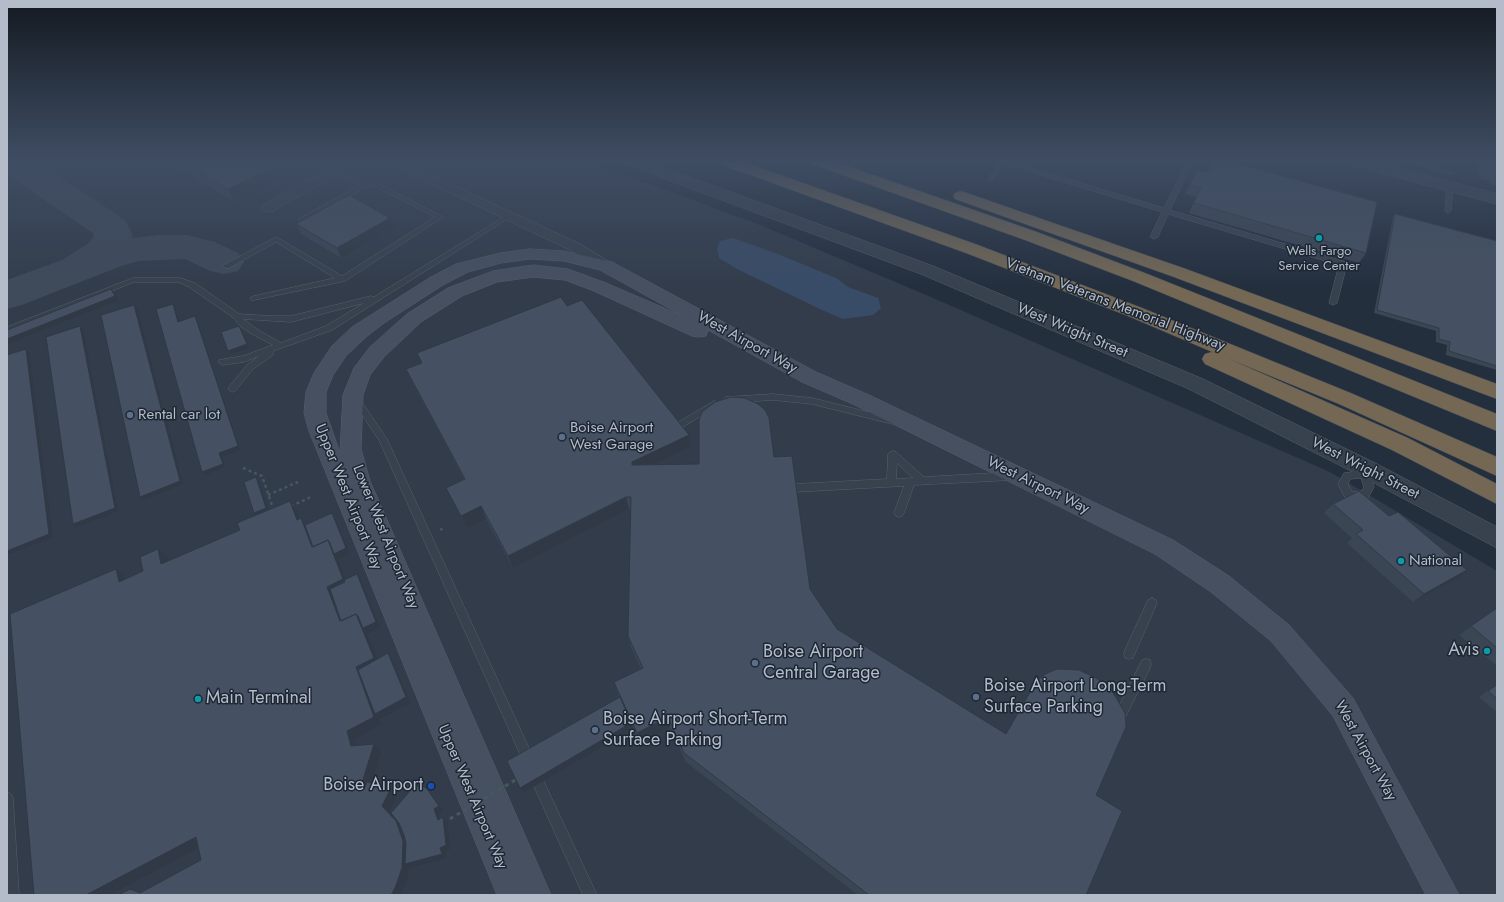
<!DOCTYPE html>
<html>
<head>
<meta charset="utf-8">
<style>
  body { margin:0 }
  #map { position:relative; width:1504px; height:902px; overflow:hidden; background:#242f3e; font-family:Jost,sans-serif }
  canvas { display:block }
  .frame { position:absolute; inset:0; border:8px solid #b4bcc9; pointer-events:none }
</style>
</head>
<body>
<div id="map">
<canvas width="1504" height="902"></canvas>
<div class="frame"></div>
</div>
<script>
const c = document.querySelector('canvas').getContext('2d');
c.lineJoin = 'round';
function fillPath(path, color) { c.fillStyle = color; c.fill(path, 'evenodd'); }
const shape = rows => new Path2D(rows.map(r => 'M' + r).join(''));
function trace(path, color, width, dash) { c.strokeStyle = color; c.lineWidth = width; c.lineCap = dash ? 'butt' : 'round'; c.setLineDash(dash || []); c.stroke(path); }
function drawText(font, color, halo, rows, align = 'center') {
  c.font = font + ' Jost,sans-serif'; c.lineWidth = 3; c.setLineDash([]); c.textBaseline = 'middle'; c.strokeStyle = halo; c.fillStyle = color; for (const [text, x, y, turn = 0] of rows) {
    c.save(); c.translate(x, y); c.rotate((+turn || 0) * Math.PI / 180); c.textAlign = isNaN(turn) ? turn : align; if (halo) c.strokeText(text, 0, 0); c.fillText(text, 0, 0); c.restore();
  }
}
fillPath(shape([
  [7,161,586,161,755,223,931,297,1330,472,1497,571,1497,895,7,895]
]), '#323c4b');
fillPath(shape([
  [733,238,778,254,836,278,848,287,878,298,881,308,873,315,843,319,822,310,737,269,719,258,717,249,720,241]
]), '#394c67');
fillPath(shape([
  [7,161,36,161,125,220,132,233,132,238,160,235,187,235,215,242,238,253,244,262,238,271,224,274,210,271,185,259,139,261,121,266,22,305,7,309,7,280,62,260,89,243,93,237,94,234,7,174,7,161]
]), '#3f4a5a');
const service = shape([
  [997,161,1008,161,1164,208,1187,161,1193,161,1170,210,1346,262,1347,264,1337,303,1333,305,1329,303,1339,265,1168,214,1158,237,1154,239,1150,237,1162,212,1005,164,992,181,988,181,987,180,999,163,997,161],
  [1406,161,1418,161,1455,173,1452,175,1406,161],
  [336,169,366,183,377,183,443,217,345,281,254,300,251,300,250,298,254,296,335,278,276,242,229,268,226,268,222,266,274,238,278,238,342,276,435,217,374,186,367,187,303,221,299,221,299,219,360,185,334,172,333,171,336,169],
  [1450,185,1453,187,1451,211,1448,213,1445,211,1447,187,1450,185],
  [507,215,509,216,509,218,332,330,273,351,273,355,253,369,235,391,232,392,228,389,229,387,247,365,259,356,244,362,222,365,218,362,219,360,243,356,273,345,252,334,240,326,234,318,189,287,179,282,134,282,7,333,7,327,133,278,180,278,195,283,239,314,270,316,291,316,371,296,374,297,507,215],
  [364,303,326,326,281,343,258,330,243,319,291,322,364,303],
  [773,394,812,398,892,418,896,421,892,424,812,404,773,400,726,403,722,400,726,397,773,394],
  [356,397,359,398,387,439,533,757,535,761,533,765,529,767,525,765,379,440,352,400,356,397],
  [714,401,717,402,718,404,717,406,678,430,672,430,671,428,672,426,714,401],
  [893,451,896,452,924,477,1012,472,1015,473,1017,476,1015,479,1012,480,914,485,904,513,902,516,899,517,896,516,894,513,904,486,794,492,791,491,789,488,791,485,794,484,887,479,888,454,890,452,893,451],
  [897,463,913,478,896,479,897,463],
  [1367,465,1370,466,1372,469,1369,474,1374,487,1368,498,1349,500,1346,499,1338,484,1344,473,1361,471,1364,466,1367,465],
  [1361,478,1364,487,1362,491,1352,492,1348,484,1350,479,1361,478],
  [1152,598,1156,600,1157,603,1133,658,1129,659,1125,658,1124,654,1125,650,1148,600,1152,598],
  [1146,659,1150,660,1151,664,1150,668,1122,724,1118,726,1114,724,1112,720,1142,660,1146,659],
  [534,767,538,769,597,895,583,895,528,773,530,769,534,767],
  [7,792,11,794,13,798,19,895,7,895,7,792]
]);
const minor = shape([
  [343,161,359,161,273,211,268,212,263,211,261,208,263,205,343,161],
  [384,161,401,161,580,244,611,263,613,266,611,269,606,271,601,269,570,250,384,161]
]);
const tertiary = shape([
  [623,161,646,161,933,266,1203,379,1375,463,1497,527,1497,548,1359,475,1189,389,921,274,625,164,623,161],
  [1345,161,1372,161,1497,194,1497,204,1347,164,1345,161]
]);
const secondary = shape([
  [530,249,564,251,612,262,816,372,869,395,1173,540,1229,576,1289,625,1353,698,1459,895,1426,895,1333,716,1271,641,1211,592,1155,554,855,405,802,382,708,330,706,336,699,337,692,336,594,291,565,280,533,277,497,282,462,296,421,322,384,357,370,375,363,395,361,449,370,481,551,895,497,895,309,431,304,413,306,392,314,373,332,346,352,327,431,277,456,264,500,253,530,249],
  [530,259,564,261,600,270,685,317,606,283,568,269,533,265,493,271,448,288,407,314,370,347,354,368,343,395,340,453,326,413,326,392,333,375,346,356,366,337,384,323,443,285,468,272,501,263,530,259]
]);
const motorway = shape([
  [718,161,741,161,978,245,1142,308,1353,394,1497,457,1497,476,1339,404,1227,358,1408,438,1497,484,1497,504,1392,450,1205,364,1202,359,1205,354,1212,352,1217,354,1128,316,966,253,720,164,718,161],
  [810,161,833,161,1037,232,1145,273,1497,414,1497,431,1133,281,1025,240,812,164,810,161],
  [961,191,1186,269,1497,384,1497,399,1174,277,955,199,953,196,955,193,961,191]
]);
trace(service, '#565f6c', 1);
trace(minor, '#565f6c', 1);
trace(tertiary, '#565f6c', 1);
trace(secondary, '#565f6c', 1);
trace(motorway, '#434c59', 1);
trace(shape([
  [243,468,262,476,274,511],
  [268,495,298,482],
  [291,506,311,497],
  [440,530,445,527]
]), '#44595c', 2.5, [3, 3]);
fillPath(service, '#38414e');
fillPath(minor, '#38414e');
fillPath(tertiary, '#38414e');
fillPath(secondary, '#465061');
fillPath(motorway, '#746855');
trace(shape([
  [443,823,517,779]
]), '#44595c', 3, [4, 4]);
fillPath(shape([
  [166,161,292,161,293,162,276,171,280,179,235,202],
  [1478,161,1497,161,1497,186,1490,184,1491,182,1481,179,1481,175,1477,174],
  [1197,170,1366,253,1359,263,1189,213,1196,197,1185,194],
  [1395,214,1497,241,1497,370,1446,355,1447,345,1436,342,1436,331,1374,313,1393,217],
  [296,224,394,228,341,258,301,234],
  [567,306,690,447,654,465,699,464,774,457,810,589,837,629,1006,734,1036,682,1096,795,1086,895,858,895,686,762,670,727,639,742,633,727,523,793,520,788,619,697,614,682,641,669,631,647,628,636,631,509,629,509,513,568,486,519,467,528,452,500,446,488,464,479,412,382,406,369],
  [1333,504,1389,516,1456,579,1413,602,1347,543,1352,538,1324,513],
  [1497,608,1497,666,1459,635],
  [1497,684,1497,712,1479,697]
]), '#3b4654');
fillPath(shape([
  [263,161,292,161,293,162,276,171,280,179,235,202,228,189],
  [390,218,394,228,341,258,337,248],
  [111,289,118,300,7,344,7,339],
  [173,304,175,307,181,325,178,322],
  [134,305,137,308,183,484,143,500,140,497],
  [195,316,197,320,240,449,222,457,225,467,205,475,202,472],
  [80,326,83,329,118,511,76,527,73,524],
  [239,326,241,329,249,348,230,354,228,351],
  [26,349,29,352,53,537,9,554,7,553,7,551],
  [689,435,690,447,634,475,632,462],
  [256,477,258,480,269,511,257,516,254,513],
  [626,497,629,509,513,568,508,556],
  [290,501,297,510,303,529,297,520],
  [481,506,486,519,467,528,461,516],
  [332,513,336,520,350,554,338,560,349,588,356,614,357,574,361,580,380,627,367,634,380,666,388,653,392,659,410,703,379,719,381,724,354,739,359,753,351,746,347,731,356,667,340,621,301,518,308,527,328,540],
  [158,549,168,558,171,572,161,564],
  [116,569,126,578,129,591,119,582],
  [1467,570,1456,579,1413,602,1424,594],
  [668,717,670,727,639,742,637,733],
  [631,723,633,728,523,793,520,788],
  [374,744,381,751,369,793,361,786],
  [391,788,397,795,389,812,403,827,440,848,443,817,447,821,450,849,445,851,446,858,409,868,409,873,401,895,391,895,382,806],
  [427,789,431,794,443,810,438,814,442,824,438,820],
  [196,837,207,843,109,895,86,895]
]), '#303945');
const building = shape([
  [181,161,264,161,274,167,228,189,181,161],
  [1213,161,1227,161,1377,202,1366,253,1194,203,1201,188,1190,184,1197,170,1208,173,1213,161],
  [1484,161,1497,161,1497,172,1488,170,1488,165,1484,164,1484,161],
  [349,195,390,218,337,248,296,224,349,195],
  [1395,214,1497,241,1497,366,1449,351,1450,342,1439,339,1439,328,1377,310,1395,214],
  [111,289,115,296,7,339,7,330,111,289],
  [561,297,567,306,582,300,689,435,632,462,632,465,699,464,699,420,702,412,715,402,731,397,745,398,758,404,765,410,769,418,774,457,792,456,810,589,837,629,1006,734,1036,682,1045,674,1057,669,1079,670,1096,678,1112,691,1125,713,1126,727,1096,795,1122,811,1086,895,869,895,684,753,668,717,637,733,614,682,643,668,628,636,631,497,626,497,508,556,481,506,461,516,446,488,465,479,406,369,422,363,417,353,561,297],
  [173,304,178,322,195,316,238,446,219,453,223,464,202,472,156,309,173,304],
  [134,305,180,481,140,497,101,315,134,305],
  [80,326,115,508,73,524,46,337,80,326],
  [239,326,247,344,228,351,221,332,239,326],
  [26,349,49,534,7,551,7,355,26,349],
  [256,477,266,508,254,513,244,482,256,477],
  [1359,491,1389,516,1398,512,1467,570,1424,594,1356,534,1363,530,1333,504,1359,491],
  [290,501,297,520,301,518,312,547,328,540,343,579,327,587,340,621,356,614,374,658,356,667,374,717,347,731,351,746,374,744,361,786,365,787,367,782,391,788,382,806,396,821,403,841,402,868,395,888,391,895,119,895,130,889,140,893,201,860,196,837,86,895,34,895,10,614,116,569,119,582,143,571,140,557,158,549,161,564,240,530,237,523,290,501],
  [332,513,346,548,334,554,330,543,328,540,313,547,305,525,332,513],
  [357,574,376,622,363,628,358,616,356,614,341,621,330,589,345,582,344,580,357,574],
  [1497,608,1497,648,1471,626,1497,608],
  [388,653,406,697,375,714,358,670,388,653],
  [1497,685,1497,699,1488,691,1497,685],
  [620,697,631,723,520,788,507,761,620,697],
  [416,784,420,789,423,786,427,789,439,806,434,809,438,820,443,817,446,845,440,848,442,854,405,864,406,843,404,835,399,823,391,813,416,784]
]);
fillPath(building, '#455162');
trace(building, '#303945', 1);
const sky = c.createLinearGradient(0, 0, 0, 288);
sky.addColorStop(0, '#141a22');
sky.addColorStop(0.56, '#3f4d63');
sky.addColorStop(1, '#3f4d6300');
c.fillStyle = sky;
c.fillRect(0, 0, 1504, 288);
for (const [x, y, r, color] of [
  [1319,238,4,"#0f9aa8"],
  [130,415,4,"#5c6f8a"],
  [562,437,4,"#5c6f8a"],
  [1401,561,4,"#0f9aa8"],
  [1487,651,4,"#0f9aa8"],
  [755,663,4,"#5c6f8a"],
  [976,697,4,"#5c6f8a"],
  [198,699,4,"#0f9aa8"],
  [595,730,4,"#5c6f8a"],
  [431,786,4,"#1a4fb4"]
]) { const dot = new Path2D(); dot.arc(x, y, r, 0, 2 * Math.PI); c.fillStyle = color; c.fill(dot); trace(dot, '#1d2633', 1.5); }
drawText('13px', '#b4bcc9', '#1d2633', [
  ["Wells Fargo",1319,252],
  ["Service Center",1319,267]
]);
drawText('15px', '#b4bcc9', '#1d2633', [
  ["Vietnam Veterans Memorial Highway",1115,305,21],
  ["West Wright Street",1072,331,23],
  ["West Airport Way",747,343,29],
  ["West Wright Street",1365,469,27],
  ["West Airport Way",1038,486,26],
  ["Upper West Airport Way",348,497,68],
  ["Lower West Airport Way",385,537,68],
  ["West Airport Way",1365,751,61],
  ["Upper West Airport Way",472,797,67]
]);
drawText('15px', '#b4bcc9', '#1d2633', [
  ["Rental car lot",138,415],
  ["Boise Airport",570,428],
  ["West Garage",570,445],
  ["National",1409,561]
], 'left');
drawText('18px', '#b4bcc9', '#1d2633', [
  ["Avis",1479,651,"right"],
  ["Boise Airport",763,653],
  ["Central Garage",763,674],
  ["Boise Airport Long-Term",984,687],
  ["Surface Parking",984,708],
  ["Main Terminal",206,699],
  ["Boise Airport Short-Term",603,720],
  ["Surface Parking",603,741],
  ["Boise Airport",423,786,"right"]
], 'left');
</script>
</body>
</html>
